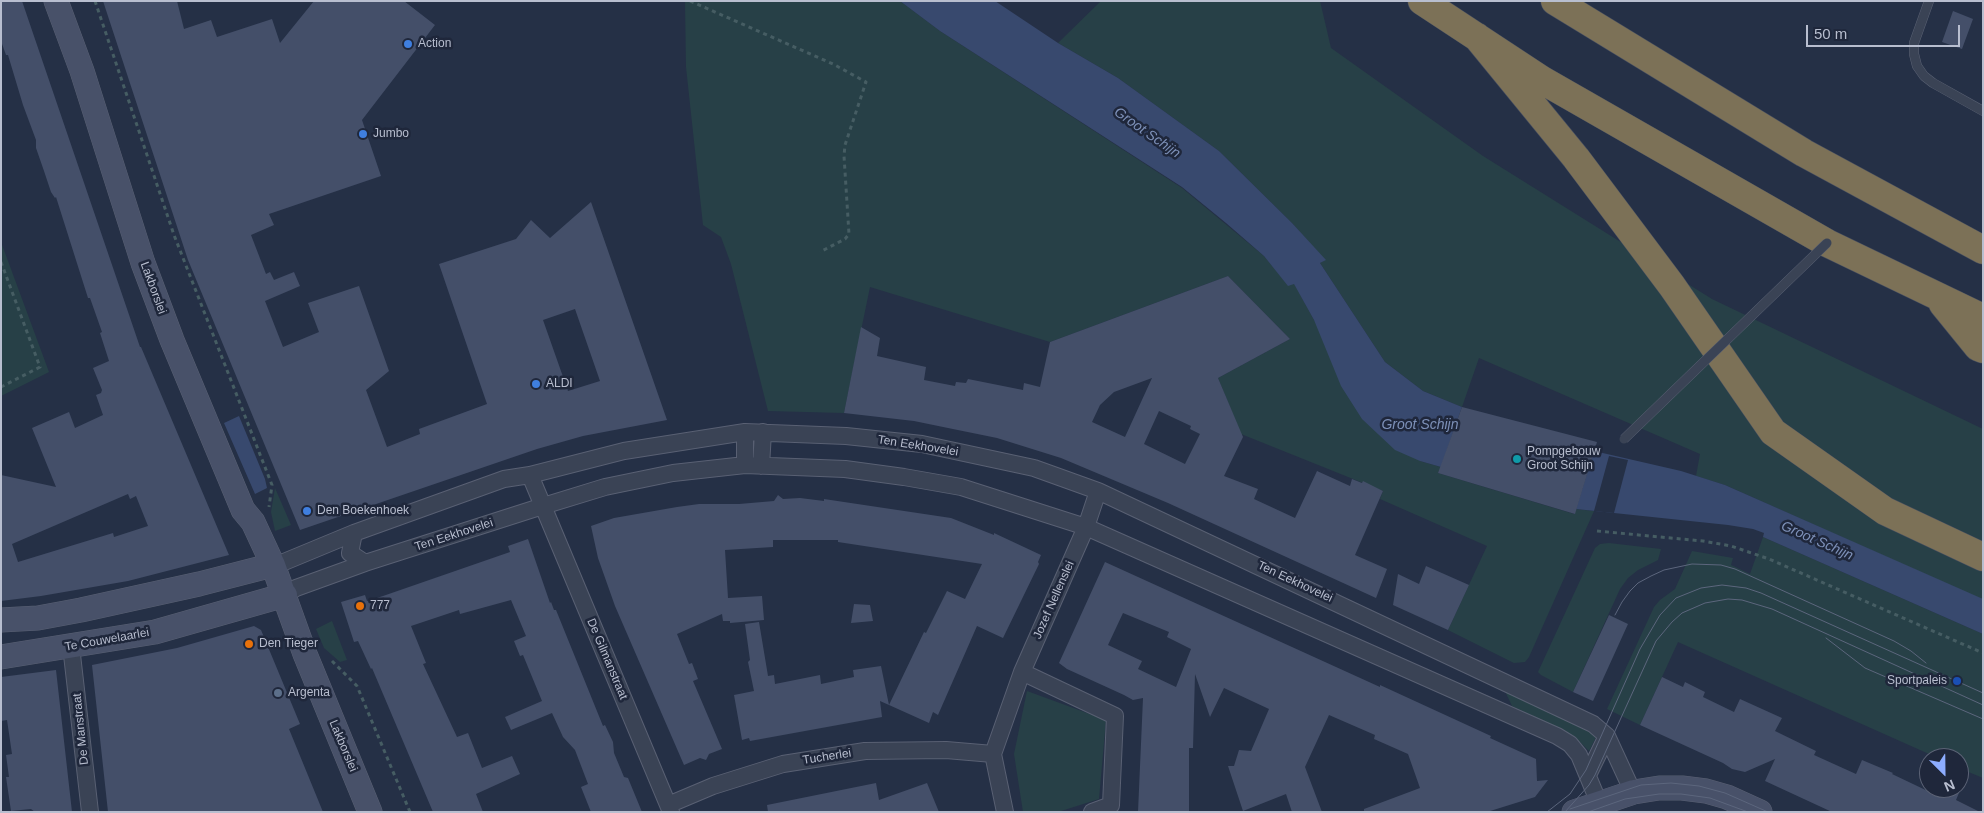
<!DOCTYPE html>
<html>
<head>
<meta charset="utf-8">
<style>
  body { margin:0 }
  #map { position:relative; width:1984px; height:813px; overflow:hidden; background:#253046; font-family:Helvetica,sans-serif }
  canvas { display:block }
  .frame { position:absolute; inset:0; border:2px solid #b8becf; pointer-events:none }
  .north { position:absolute; left:1919px; top:748px; width:50px; height:50px; box-sizing:border-box; background:#1f273b; border:1px solid #5c6376; border-radius:50%; rotate:157deg; font-size:14px; font-weight:700; line-height:20px; text-align:center; color:#b8becf }
  .north::after { content:''; display:block; margin:auto; width:18px; height:22px; background:#8dadff; clip-path:polygon(50% 0,100% 100%,50% 72%,0 100%) }
  .scale { position:absolute; left:1806px; top:25px; width:154px; height:22px; box-sizing:border-box; border:2px solid #b8becf; border-top:0; padding-left:6px; font-size:15px; line-height:18px; white-space:nowrap; color:#b8becf; -webkit-text-stroke:4px #1f273b; paint-order:stroke }
</style>
</head>
<body>
<div id="map">
<canvas width="1984" height="813"></canvas>
<div class="frame"></div>
<div class="north">N</div>
<div class="scale">50 m</div>
</div>
<script>
const c = document.querySelector('canvas').getContext('2d');
c.lineJoin = 'round';
function fillPath(path, color) { c.fillStyle = color; c.fill(path, 'evenodd'); }
const shape = rows => new Path2D(rows.map(r => 'M' + r).join(''));
function trace(path, color, width, dash) { c.strokeStyle = color; c.lineWidth = width; c.lineCap = dash ? 'butt' : 'round'; c.setLineDash(dash || []); c.stroke(path); }
function drawText(font, color, halo, rows, align = 'center') {
  c.font = font + ' Helvetica,sans-serif'; c.lineWidth = 5; c.setLineDash([]); c.textBaseline = 'middle'; c.strokeStyle = halo; c.fillStyle = color; for (const [text, x, y, turn = 0] of rows) {
    c.save(); c.translate(x, y); c.rotate((+turn || 0) * Math.PI / 180); c.textAlign = isNaN(turn) ? turn : align; if (halo) c.strokeText(text, 0, 0); c.fillText(text, 0, 0); c.restore();
  }
}
fillPath(shape([
  [685,1,900,1,940,31,1182,188,1264,256,1288,285,1294,283,1314,320,1420,461,1441,467,1438,473,1574,514,1576,509,1594,511,1529,657,1525,662,1514,663,1448,630,1487,546,1380,499,1383,491,1241,434,1218,378,1290,339,1228,276,1050,342,870,287,844,413,768,411,731,264,721,237,703,225,686,67],
  [1101,1,1320,1,1331,48,1483,156,1712,299,1983,429,1983,600,1725,485,1696,476,1700,454,1479,358,1462,407,1423,391,1385,362,1320,263,1325,260,1292,223,1219,151,1118,78,1058,43],
  [1,242,49,372,1,396],
  [275,488,291,525,275,531,271,512],
  [1763,537,1983,634,1983,778,1959,768,1959,758,1938,758,1678,642,1640,725,1607,709,1654,607,1660,600,1675,589,1692,551,1733,558,1731,565,1750,574],
  [1609,543,1661,549,1658,560,1638,570,1628,578,1620,589,1573,692,1541,675,1538,672,1595,548,1600,544],
  [332,621,347,660,340,662,324,648,316,629],
  [1503,687,1586,729,1596,737,1589,751,1575,737,1512,706],
  [1027,691,1106,720,1099,799,1058,812,1023,812,1014,754]
]), '#274047');
fillPath(shape([
  [900,1,995,1,1058,43,1118,78,1219,151,1292,223,1326,260,1320,263,1385,362,1423,391,1462,407,1441,467,1420,461,1395,450,1362,419,1341,386,1314,320,1294,284,1288,286,1264,256,1226,223,1182,187,940,31],
  [239,416,265,479,267,488,255,494,224,423],
  [1594,451,1681,471,1725,485,1983,599,1983,634,1763,537,1764,533,1753,529,1728,525,1576,509]
]), '#38496e');
fillPath(shape([
  [1609,456,1628,460,1614,513,1594,511]
]), '#253046');
fillPath(shape([
  [1,1,22,1,140,347,141,347,229,555,128,581,41,596,1,601,1,475,56,487,32,428,69,412,75,428,103,415,96,395,101,393,102,390,93,368,109,361,100,333,102,332,90,298,88,298,56,197,55,198,51,192,44,171,36,148,36,140,23,105,8,55,6,55,1,41],
  [128,494,130,499,136,496,148,526,114,537,113,533,18,562,12,544],
  [103,1,177,1,184,29,211,20,217,37,272,19,280,43,314,1,404,1,435,25,362,120,381,176,269,214,274,225,251,235,266,274,270,272,274,280,294,272,300,286,265,301,283,347,319,332,308,303,359,286,389,371,366,390,387,447,420,434,419,429,487,404,439,264,516,239,531,220,550,238,591,202,667,420,583,436,537,449,300,530,188,260],
  [575,309,600,381,568,391,543,320],
  [1953,11,1973,19,1962,49,1942,42],
  [1228,276,1290,339,1218,378,1243,437,1224,476,1258,489,1254,499,1295,518,1317,471,1350,486,1352,479,1362,483,1363,481,1383,491,1355,555,1387,569,1376,598,1168,503,1061,458,997,438,948,428,914,421,844,413,861,327,880,338,877,356,926,367,924,380,955,386,956,382,966,383,968,379,1023,390,1024,383,1040,387,1050,342],
  [1152,378,1125,437,1092,422,1100,405,1114,392],
  [1159,411,1191,426,1190,429,1200,434,1185,464,1144,444],
  [1462,407,1597,442,1575,514,1438,473],
  [778,495,783,499,800,498,824,501,824,499,951,518,994,535,994,533,1041,555,1038,562,1039,564,1003,638,977,626,938,715,933,712,929,723,889,705,924,632,926,633,947,591,965,599,982,564,838,542,838,540,773,540,773,547,725,550,728,598,762,596,764,620,730,623,730,621,723,621,722,614,677,634,689,664,692,663,698,679,693,681,722,749,709,754,706,760,700,758,684,765,615,606,598,558,591,526,614,518,677,507,699,504,739,504,774,501],
  [528,539,550,603,551,602,554,610,556,610,603,726,605,725,613,742,614,753,624,777,628,778,642,812,591,812,581,787,588,784,575,750,563,737,552,713,511,730,505,717,542,701,523,655,520,656,514,641,526,636,511,600,460,614,459,610,411,626,426,663,423,664,457,737,468,733,482,768,512,756,520,774,476,794,483,812,433,812,372,668,371,669,358,641,354,642,341,602,365,595,367,601,383,596,510,552,508,546],
  [1105,562,1380,687,1380,685,1491,736,1490,738,1536,759,1537,781,1548,780,1535,797,1487,812,1364,812,1364,809,1420,788,1408,754,1374,739,1375,735,1329,715,1305,767,1322,812,1292,812,1286,794,1243,811,1228,766,1234,766,1239,750,1251,751,1269,709,1224,688,1210,717,1195,674,1193,748,1189,748,1189,812,1138,812,1143,698,1133,700,1124,695,1067,669,1059,663],
  [1123,613,1169,632,1167,637,1191,649,1176,687,1138,669,1142,661,1108,645],
  [1426,566,1469,585,1448,630,1393,605,1398,574,1419,584],
  [854,604,870,605,873,621,851,623],
  [1609,615,1628,624,1593,701,1573,692],
  [759,622,768,676,774,675,775,684,820,675,821,684,854,677,853,670,881,666,889,705,880,701,882,717,750,741,749,738,742,740,734,695,754,691,748,662,750,660,745,624],
  [254,626,261,630,300,724,289,729,323,812,108,812,92,665,177,648],
  [56,670,72,812,35,812,31,809,11,811,6,777,9,777,6,755,12,754,7,720,1,721,1,677],
  [1662,677,1683,687,1685,682,1705,692,1703,697,1734,712,1740,699,1782,718,1775,731,1816,751,1814,755,1856,774,1862,760,1893,773,1892,774,1934,794,1936,788,1961,788,1956,800,1980,812,1832,812,1765,781,1775,759,1745,772,1732,769,1723,763,1640,725],
  [876,783,879,800,927,783,939,812,768,812,767,805]
]), '#444f69');
const lane = shape([
  [1929,1,1914,43,1914,54,1917,66,1924,76,1933,83,1983,111]
]);
const street = shape([
  [745,432,745,465],
  [761,466,763,432],
  [530,475,671,812],
  [354,533,350,553,365,563],
  [273,565,284,562,354,533,504,479,530,475,624,451,745,432,846,436,922,444,1034,468,1098,491,1593,724,1607,736,1631,788,1634,792],
  [285,595,296,588,365,563,543,506,605,487,673,473,745,465,845,469,904,477,961,487,1086,527,1557,736,1570,744,1579,755,1599,803],
  [71,646,90,812],
  [1022,672,1115,716,1111,805,1092,812],
  [1588,775,1607,736],
  [668,805,713,786,783,764,865,751,946,750,993,754],
  [1005,812,993,754,1022,672,1086,527,1098,491]
]);
const secondary = shape([
  [56,1,82,71,143,263,172,340,243,510,253,522,273,565,305,654,370,812],
  [1,620,38,618,81,610,199,584,273,565],
  [1,657,155,632,285,595],
  [1574,812,1634,792,1659,788,1682,788,1706,791,1727,797,1760,812]
]);
const highway = shape([
  [1422,1,1542,80,1827,243,1983,318],
  [1555,1,1804,153,1983,250],
  [1477,37,1576,158,1672,286,1773,432,1885,511,1983,557],
  [1943,304,1978,347,1983,349]
]);
trace(lane, '#596073', 10);
trace(street, '#596073', 18);
trace(secondary, '#596073', 25);
trace(highway, '#454d60', 29);
trace(shape([
  [95,1,174,235,272,485,269,507],
  [690,1,833,64,866,82,845,145,844,156,849,234,845,239,820,252],
  [1,262,40,367,1,387],
  [1597,531,1703,541,1731,546,1769,559,1983,653],
  [332,661,357,686,410,812]
]), '#465d63', 3, [4, 4]);
trace(lane, '#3a4355', 9);
trace(street, '#3a4355', 16);
trace(secondary, '#485169', 24);
trace(highway, '#7c7157', 28);
trace(shape([
  [1615,615,1622,602,1630,591,1638,583,1651,576,1664,570,1692,564,1721,565,1735,569,1894,641,1911,651,1926,663],
  [1826,638,1865,668,1983,719],
  [1570,809,1641,785,1671,783,1699,786,1725,793,1768,812],
  [1547,812,1570,794,1586,770,1640,649,1660,615,1676,598,1701,588,1722,585,1746,588,1761,593,1983,693],
  [1565,812,1589,785,1595,775,1656,641,1672,622,1682,613,1705,603,1728,599,1742,600,1772,609,1983,705],
  [1588,812,1625,799,1659,794,1681,794,1710,798,1748,812]
]), '#5c667d', 1);
const laneBridge = shape([
  [1624,439,1827,243]
]);
trace(laneBridge, '#596073', 10, []);
trace(laneBridge, '#3a4355', 9);
for (const [x, y, r, color] of [
  [408,44,5,"#3f7fe0"],
  [363,134,5,"#3f7fe0"],
  [536,384,5,"#3f7fe0"],
  [1517,459,5,"#0f9aa8"],
  [307,511,5,"#3f7fe0"],
  [360,606,5,"#e8710a"],
  [249,644,5,"#e8710a"],
  [1957,681,5,"#1a4fb4"],
  [278,693,5,"#5c6f8a"]
]) { const dot = new Path2D(); dot.arc(x, y, r, 0, 2 * Math.PI); c.fillStyle = color; c.fill(dot); trace(dot, '#1f273b', 2); }
drawText('12px', '#b8becf', '#1f273b', [
  ["Action",418,44],
  ["Jumbo",373,134],
  ["ALDI",546,384],
  ["Pompgebouw",1527,452],
  ["Groot Schijn",1527,466],
  ["Den Boekenhoek",317,511],
  ["777",370,606],
  ["Den Tieger",259,644],
  ["Sportpaleis",1947,681,"right"],
  ["Argenta",288,693]
], 'left');
drawText('12px', '#b8becf', '#1f273b', [
  ["Lakborslei",153,288,70],
  ["Ten Eekhovelei",918,446,9],
  ["Ten Eekhovelei",454,535,-18],
  ["Ten Eekhovelei",1295,582,25],
  ["Jozef Nellenslei",1054,600,-66],
  ["Te Couwelaarlei",107,640,-10],
  ["De Gilmanstraat",607,659,67],
  ["De Manstraat",81,729,-96],
  ["Lakborslei",343,746,67],
  ["Tucherlei",827,757,-9]
]);
drawText('italic 14px', '#7d90b8', '#1f273b', [
  ["Groot Schijn",1147,133,35],
  ["Groot Schijn",1420,425],
  ["Groot Schijn",1817,541,24]
]);
</script>
</body>
</html>
